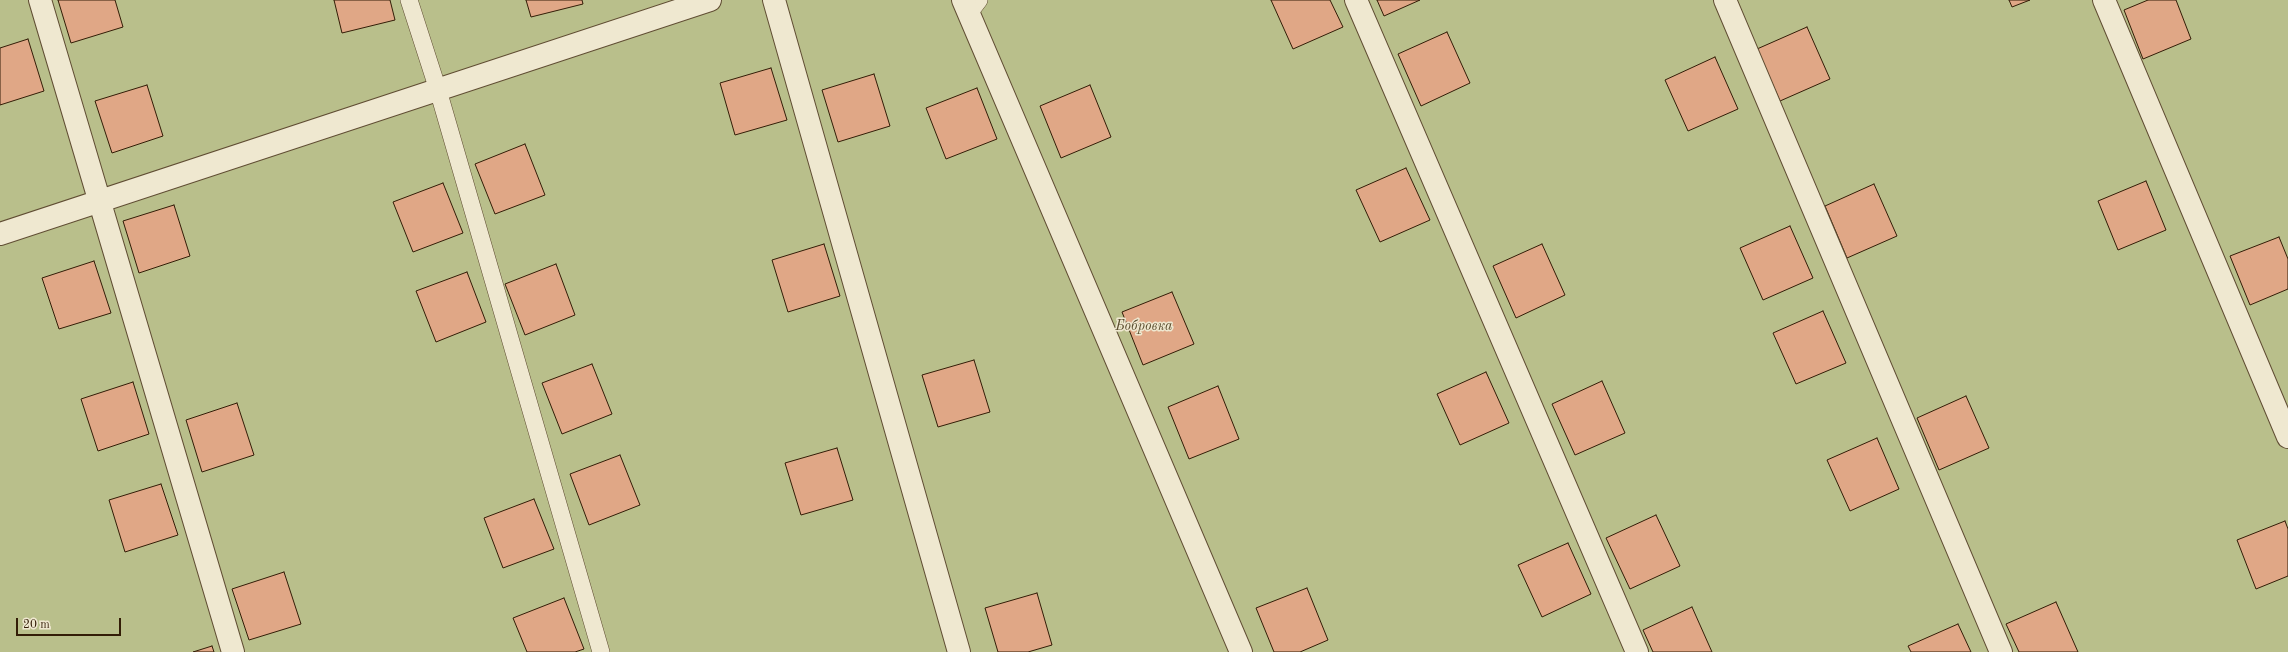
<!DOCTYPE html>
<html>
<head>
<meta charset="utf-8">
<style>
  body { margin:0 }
  #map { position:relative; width:2288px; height:652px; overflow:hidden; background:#e7dcb6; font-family:"Old Standard TT",serif }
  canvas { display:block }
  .scale { position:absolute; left:16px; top:618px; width:105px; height:18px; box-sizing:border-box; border:2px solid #331d07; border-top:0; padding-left:5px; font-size:12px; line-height:14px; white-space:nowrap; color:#331d07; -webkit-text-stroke:3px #efe8d0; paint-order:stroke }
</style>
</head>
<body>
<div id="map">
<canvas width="2288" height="652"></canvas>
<div class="scale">20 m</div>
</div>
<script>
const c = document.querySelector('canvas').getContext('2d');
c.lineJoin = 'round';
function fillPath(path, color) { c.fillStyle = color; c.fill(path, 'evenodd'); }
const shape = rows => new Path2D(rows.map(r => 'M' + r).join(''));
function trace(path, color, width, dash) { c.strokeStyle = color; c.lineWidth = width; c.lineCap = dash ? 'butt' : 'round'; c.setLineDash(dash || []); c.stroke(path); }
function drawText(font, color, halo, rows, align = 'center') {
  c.font = font + ' "Old Standard TT",serif'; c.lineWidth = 3; c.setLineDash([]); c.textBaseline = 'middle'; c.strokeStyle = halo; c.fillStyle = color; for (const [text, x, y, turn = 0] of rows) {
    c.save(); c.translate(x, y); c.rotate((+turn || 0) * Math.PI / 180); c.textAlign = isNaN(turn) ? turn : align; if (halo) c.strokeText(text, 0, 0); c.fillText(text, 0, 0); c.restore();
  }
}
fillPath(shape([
  [0,0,2288,0,2288,652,0,652]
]), '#b9bf8b');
const building = shape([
  [58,0,115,0,123,27,71,43,58,0],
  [334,0,390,0,395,20,342,33,334,0],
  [526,0,582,0,583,4,531,17,526,0],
  [1271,0,1330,0,1343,27,1293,49,1271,0],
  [1377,0,1420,0,1384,16,1377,0],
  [2009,0,2030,0,2012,7,2009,0],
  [2148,0,2176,0,2191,39,2143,59,2124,10,2148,0],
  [1807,27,1830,79,1780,101,1757,49,1807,27],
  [1447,32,1470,83,1421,106,1398,54,1447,32],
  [28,39,44,91,0,105,0,48,28,39],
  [1715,57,1738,109,1688,131,1665,80,1715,57],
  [771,68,787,120,735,135,720,83,771,68],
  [874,74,890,126,838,142,822,90,874,74],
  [147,85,163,136,112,153,95,101,147,85],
  [1090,85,1111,137,1061,158,1040,106,1090,85],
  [977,88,997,139,946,159,926,108,977,88],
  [525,144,545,195,495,214,475,164,525,144],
  [1406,168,1430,220,1380,242,1356,190,1406,168],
  [2146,181,2166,230,2118,250,2098,201,2146,181],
  [443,183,463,233,413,252,393,202,443,183],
  [1874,184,1897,236,1847,258,1825,206,1874,184],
  [174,205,190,256,139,273,123,221,174,205],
  [1790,226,1813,278,1763,300,1740,248,1790,226],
  [2279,237,2288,259,2288,289,2250,305,2230,256,2279,237],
  [824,244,840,296,788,312,772,260,824,244],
  [1542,244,1565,295,1516,318,1493,266,1542,244],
  [94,261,111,313,59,329,42,278,94,261],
  [556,264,575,315,525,335,505,284,556,264],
  [467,272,486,322,436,342,416,291,467,272],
  [1172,292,1194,344,1143,365,1122,312,1172,292],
  [1823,311,1846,363,1796,384,1773,333,1823,311],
  [974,360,990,412,938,427,922,375,974,360],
  [592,364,612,414,562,434,542,383,592,364],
  [1486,372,1509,423,1460,445,1437,394,1486,372],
  [1602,381,1625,433,1575,455,1552,404,1602,381],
  [133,382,149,434,98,451,81,399,133,382],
  [1218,386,1239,439,1189,459,1168,407,1218,386],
  [1966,396,1989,448,1939,470,1917,418,1966,396],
  [237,403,254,455,202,472,186,420,237,403],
  [1877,438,1899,489,1850,511,1827,460,1877,438],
  [837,448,853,500,801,515,785,463,837,448],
  [620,455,640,505,589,525,570,474,620,455],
  [161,484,178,535,125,552,109,500,161,484],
  [534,499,554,549,503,568,484,518,534,499],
  [1656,515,1680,566,1630,589,1606,538,1656,515],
  [2285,521,2288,529,2288,576,2256,589,2237,540,2285,521],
  [1568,543,1591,594,1542,617,1518,565,1568,543],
  [284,572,301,624,249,640,232,589,284,572],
  [1307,588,1328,640,1300,652,1274,652,1256,608,1307,588],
  [1037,593,1052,645,1028,652,998,652,985,608,1037,593],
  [564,598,584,649,575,652,527,652,513,618,564,598],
  [2056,602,2078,652,2019,652,2006,624,2056,602],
  [1692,607,1712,652,1653,652,1643,630,1692,607],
  [1958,624,1971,652,1911,652,1908,646,1958,624],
  [212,646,214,652,193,652,212,646]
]);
fillPath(building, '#e0a786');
trace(building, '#331d07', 1);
const service = shape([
  [409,0,438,90,601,652],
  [969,13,979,0]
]);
const minor = shape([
  [40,0,233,652],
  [774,0,959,652],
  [963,0,1241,652],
  [1356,0,1637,652],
  [1725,0,2001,652],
  [2104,0,2288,437],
  [0,234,710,0]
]);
trace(service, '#604d33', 18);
trace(minor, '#604d33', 24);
trace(service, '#efe8d0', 17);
trace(minor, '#efe8d0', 22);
drawText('italic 14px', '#5b4e2f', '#efe8d0', [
  ["Бобровка",1144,326]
]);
</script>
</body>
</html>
